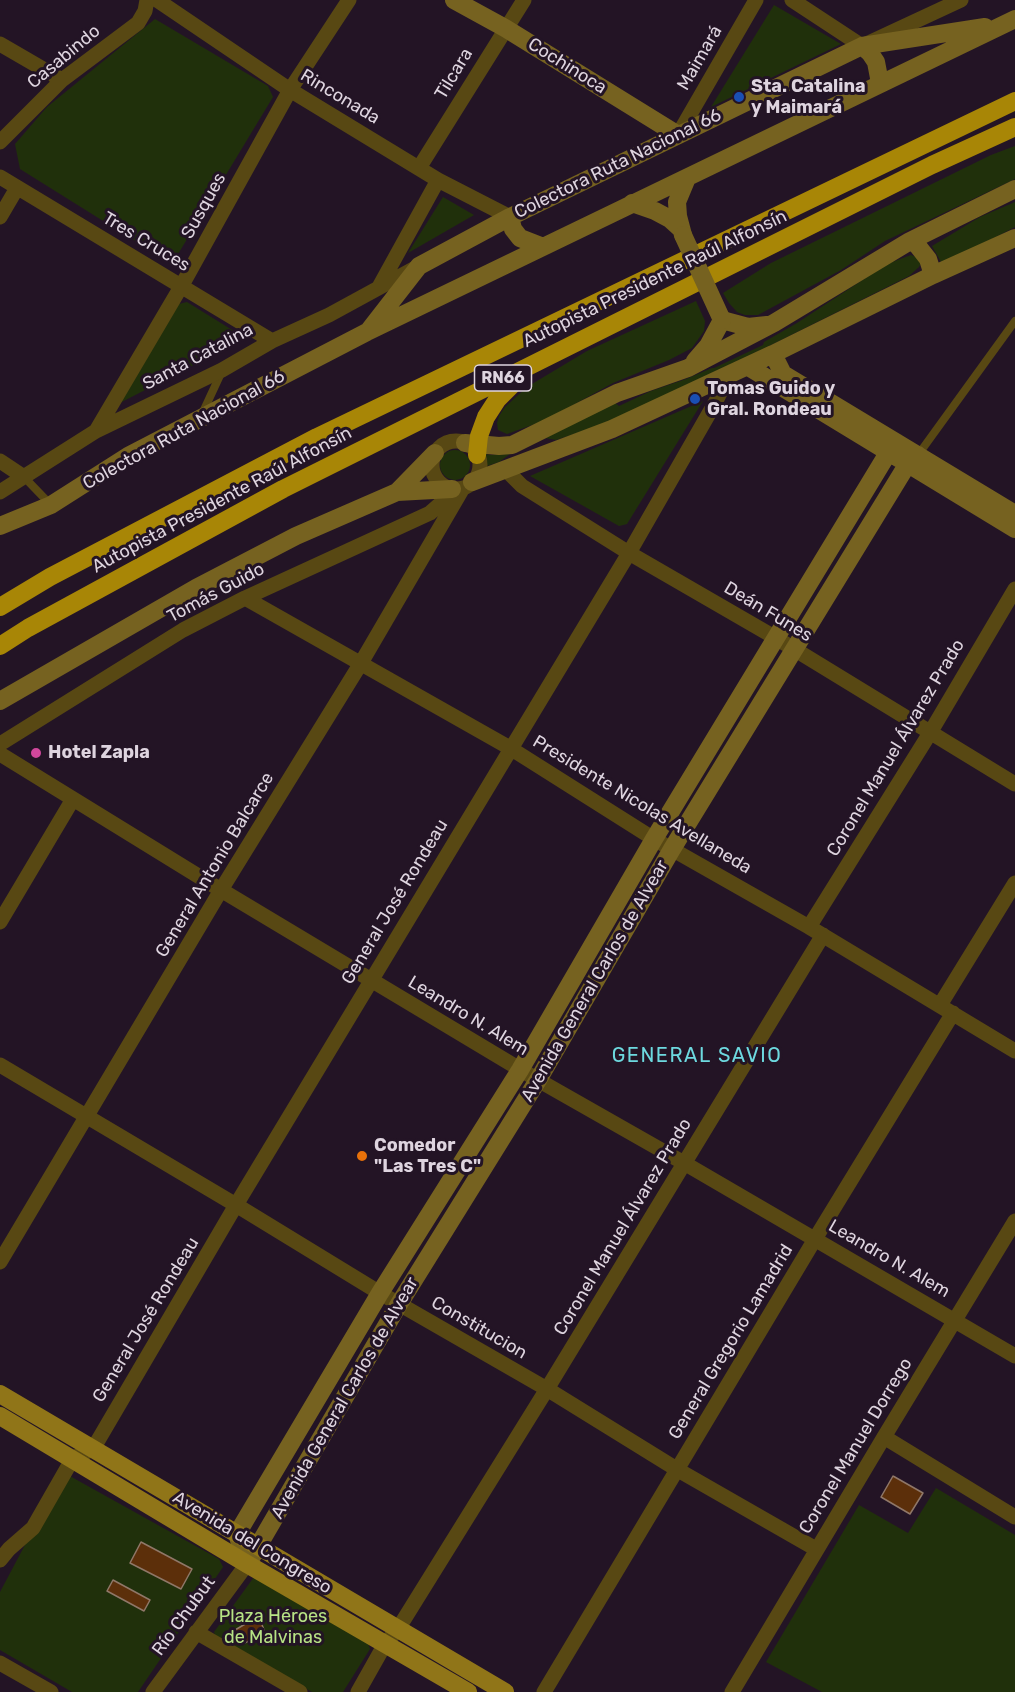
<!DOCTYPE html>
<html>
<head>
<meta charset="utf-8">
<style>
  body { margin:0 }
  canvas { display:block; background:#231425 }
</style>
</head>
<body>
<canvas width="1015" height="1692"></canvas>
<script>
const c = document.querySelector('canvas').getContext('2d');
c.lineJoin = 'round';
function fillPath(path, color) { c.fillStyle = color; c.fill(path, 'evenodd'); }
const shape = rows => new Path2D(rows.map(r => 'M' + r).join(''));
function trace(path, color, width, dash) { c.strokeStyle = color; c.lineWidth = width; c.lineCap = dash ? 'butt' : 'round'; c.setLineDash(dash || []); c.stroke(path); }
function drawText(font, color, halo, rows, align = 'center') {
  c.font = font + ' Rubik,sans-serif'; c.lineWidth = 6; c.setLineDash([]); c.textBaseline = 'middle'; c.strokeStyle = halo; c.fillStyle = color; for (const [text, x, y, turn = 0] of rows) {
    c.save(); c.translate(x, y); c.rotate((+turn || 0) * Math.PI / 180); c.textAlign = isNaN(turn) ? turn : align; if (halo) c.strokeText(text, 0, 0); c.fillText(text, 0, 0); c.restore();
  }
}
fillPath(shape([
  [774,5,841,44,711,107],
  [155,19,268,86,273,97,172,264,20,169,15,144,47,107],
  [1015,146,1015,179,885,241,841,270,758,315,745,315,737,312,729,303,723,293,771,263,991,155],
  [443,197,474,215,408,253],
  [1015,202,1015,227,965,253,941,262,932,246,980,217],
  [911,255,918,258,921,263,919,267,909,276,771,345,610,422,556,440,545,438,614,402,619,406,651,391,686,379,712,368,714,368,763,345,764,342,797,323,887,264],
  [696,301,705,321,704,331,692,348,669,360,613,383,546,420,507,434,498,430,497,423,499,416,505,407,527,387,587,351],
  [187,302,237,333,231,343,213,355,114,406,179,304],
  [703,401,627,524,619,526,530,476],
  '440 465a15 15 0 1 1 30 0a15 15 0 1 1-30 0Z',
  [485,454,491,455,510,454,499,462,484,467],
  [68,1475,219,1559,223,1567,138,1692,72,1692,0,1650,0,1592,61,1477],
  [936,1488,1015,1535,1015,1692,822,1692,766,1662,859,1505,908,1533],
  [254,1577,367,1640,370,1649,343,1692,312,1692,216,1638,214,1632]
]), '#20300b');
const building = shape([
  [893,1476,923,1493,910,1514,881,1497,893,1476],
  [141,1542,192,1569,181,1589,130,1563,141,1542],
  [113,1580,150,1600,144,1611,107,1591,113,1580],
  [252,1620,261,1622,264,1630,259,1637,242,1644,235,1630,252,1620]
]);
fillPath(building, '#5c2f0a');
trace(building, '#8f7768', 1.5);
trace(shape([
  [203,412,222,371],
  [918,455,1015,321],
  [24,477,50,504]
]), '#584813', 8);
trace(shape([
  [157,0,290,90,438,180,510,217],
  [792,0,862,46,961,0],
  [0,44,62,80],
  [678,135,756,0],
  [0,142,62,80,138,23,145,11,147,0],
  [419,168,524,0],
  [0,177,272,341],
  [0,217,17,188],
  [379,287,438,180],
  [96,431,182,285,290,90,349,0],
  '432 465a24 24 0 1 1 48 0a24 24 0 1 1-48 0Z',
  [0,461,24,477],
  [505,469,522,486,629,553,776,638,1015,784],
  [0,492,96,431,222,370,272,341,329,315,417,267],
  [245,598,510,748,654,839,809,927,1015,1051],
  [0,744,183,630,245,598,430,513,455,491],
  [0,754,221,890,538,1080,684,1163,1015,1356],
  [0,922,73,799],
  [809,927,930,733,1015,589],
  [940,1005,1015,883],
  [0,1065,236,1205,380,1293,547,1389,678,1470,816,1549],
  [0,1262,221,890,361,663,463,488],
  [884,1437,1015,1517],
  [0,1560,9,1549,33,1528,73,1458,93,1449,236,1205,629,553,715,403,729,375],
  [196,1632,300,1692],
  [0,1663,51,1692],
  [153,1692,247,1564],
  [358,1692,385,1644,398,1629,547,1389,823,935],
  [544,1692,815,1239,953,1013],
  [732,1692,884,1437,1015,1221]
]), '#584813', 15);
trace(shape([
  [454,0,505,28,678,135],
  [862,46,870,53,876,62,880,83],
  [632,203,655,211,670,219,681,229],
  [510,217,513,229,520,238,543,247],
  [683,235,678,216,677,202,687,178],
  [910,241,917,245,928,259,933,275],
  [370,329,419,266,510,217,862,46,985,27],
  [773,354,783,374,1015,514],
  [695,361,708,346,722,320,748,327,767,325],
  [747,366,1015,529],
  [465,443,499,446,512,445,617,393,688,368,774,323,910,241,1015,189],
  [472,482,612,429,773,354,933,275,1015,238],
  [397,492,435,453],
  [0,526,51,505,128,456,367,332,1015,19],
  [0,701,196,588,296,536,397,492,452,489],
  [250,1560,399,1304,538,1080,672,849,907,465,918,455],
  [247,1564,237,1534,380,1293,520,1070,654,839,888,453,896,442]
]), '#766220', 18);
trace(shape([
  [0,1394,505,1692],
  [0,1416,247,1564,468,1692]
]), '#907518', 18);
trace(shape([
  [477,455,479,436,486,417,497,400,522,375],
  [0,607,50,577,317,437,1015,101],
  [0,646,28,628,283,489,932,165,1015,127]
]), '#a88606', 18);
trace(shape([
  [683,235,722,320]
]), '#766220', 18);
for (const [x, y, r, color] of [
  [739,97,6,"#1a4fb4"],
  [695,399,6,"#1a4fb4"],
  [36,753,6,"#d1479c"],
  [362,1156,6,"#e8710a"]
]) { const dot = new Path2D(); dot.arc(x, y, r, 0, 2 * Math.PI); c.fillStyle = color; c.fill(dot); trace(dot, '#231425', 2); }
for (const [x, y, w] of [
  [503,378,57]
]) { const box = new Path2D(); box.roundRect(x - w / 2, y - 13, w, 26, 4.5); c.fillStyle = '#231425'; c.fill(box); trace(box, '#ded4df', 1.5); }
drawText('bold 16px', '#ded4df', null, [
  ["RN66",503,378]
]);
drawText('18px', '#ded4df', '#231425', [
  ["Casabindo",64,57,-40],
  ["Maimará",700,58,-60],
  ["Cochinoca",567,66,32],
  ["Tilcara",454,74,-59],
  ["Rinconada",340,97,31],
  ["Colectora Ruta Nacional 66",618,164,-26],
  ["Susques",204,206,-61],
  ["Tres Cruces",146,242,31],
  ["Autopista Presidente Raúl Alfonsín",655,279,-26],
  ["Santa Catalina",198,357,-28],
  ["Colectora Ruta Nacional 66",184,430,-29],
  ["Autopista Presidente Raúl Alfonsín",222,500,-28],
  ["Tomás Guido",216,593,-28],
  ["Deán Funes",768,612,31],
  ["Coronel Manuel Álvarez Prado",896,748,-59],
  ["Presidente Nicolas Avellaneda",642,805,31],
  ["General Antonio Balcarce",215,865,-59],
  ["General José Rondeau",395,902,-59],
  ["Avenida General Carlos de Alvear",595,981,-60],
  ["Leandro N. Alem",468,1016,31],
  ["Coronel Manuel Álvarez Prado",623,1227,-59],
  ["Leandro N. Alem",889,1259,30],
  ["General José Rondeau",146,1320,-59],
  ["Constitucion",479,1328,30],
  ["General Gregorio Lamadrid",731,1342,-59],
  ["Avenida General Carlos de Alvear",345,1398,-60],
  ["Coronel Manuel Dorrego",856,1446,-59],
  ["Avenida del Congreso",252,1543,31],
  ["Río Chubut",184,1616,-54]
]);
drawText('bold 18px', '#ded4df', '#231425', [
  ["Sta. Catalina",751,87],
  ["y Maimará",751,108],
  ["Tomas Guido y",707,389],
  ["Gral. Rondeau",707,410],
  ["Hotel Zapla",48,753],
  ["Comedor",374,1146],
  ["\"Las Tres C\"",374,1167]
], 'left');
drawText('18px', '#b7e385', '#231425', [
  ["Plaza Héroes",273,1617],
  ["de Malvinas",273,1638]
]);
c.letterSpacing = '1.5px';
drawText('20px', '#6dd9df', '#231425', [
  ["GENERAL SAVIO",697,1056]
]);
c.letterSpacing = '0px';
</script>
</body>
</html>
